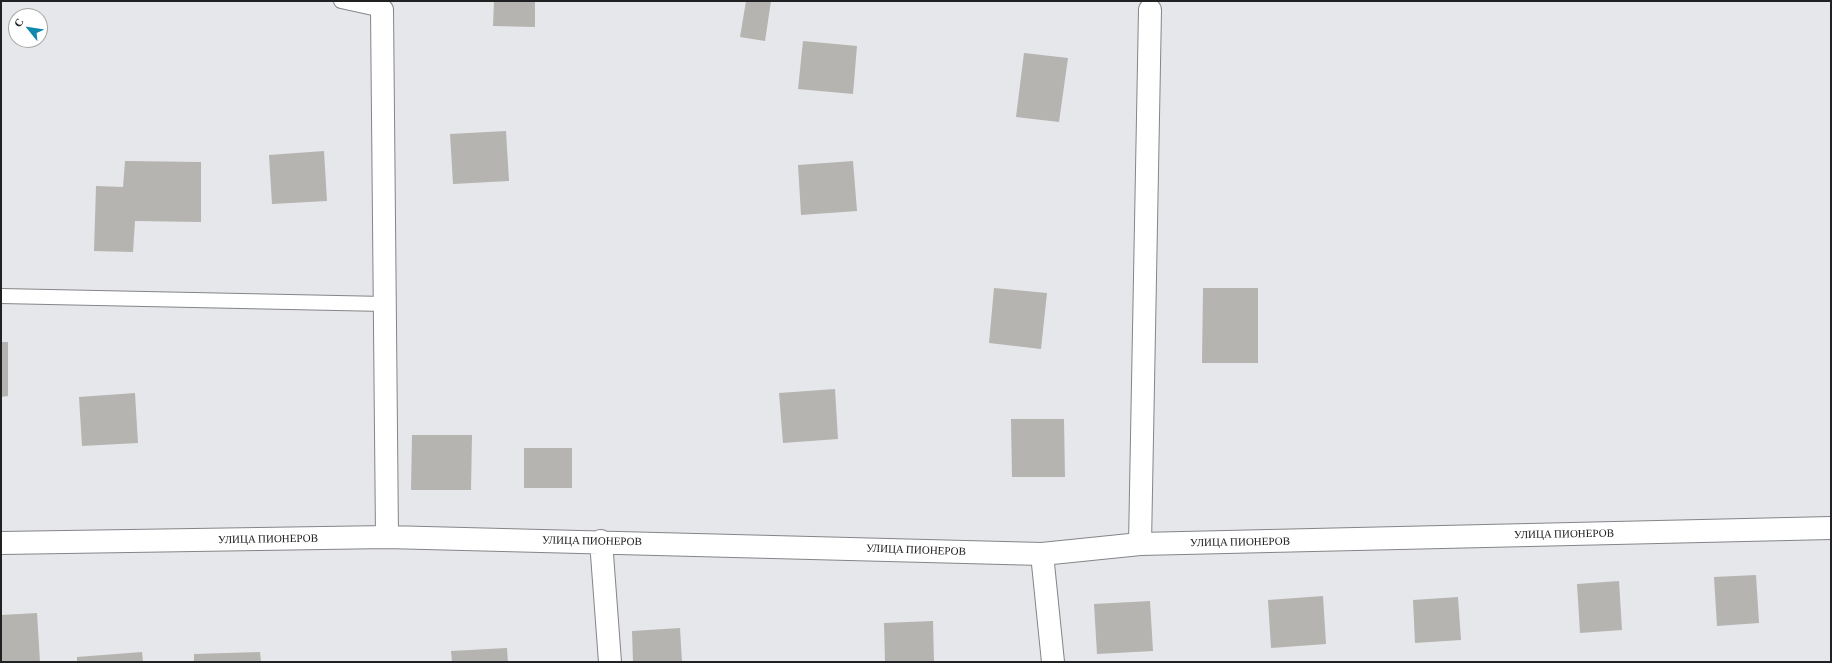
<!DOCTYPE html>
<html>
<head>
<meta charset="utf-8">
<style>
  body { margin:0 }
  #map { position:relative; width:1832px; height:663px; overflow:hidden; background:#e5e7ea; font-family:"Crimson Pro",serif }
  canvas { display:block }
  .frame { position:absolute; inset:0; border:2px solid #202122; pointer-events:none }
  .north { position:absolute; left:8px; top:8px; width:40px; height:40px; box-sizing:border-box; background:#fff; border:1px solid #a6a6a7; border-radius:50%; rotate:300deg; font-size:11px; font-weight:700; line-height:16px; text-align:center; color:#202122 }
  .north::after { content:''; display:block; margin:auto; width:14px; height:18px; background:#0e88ac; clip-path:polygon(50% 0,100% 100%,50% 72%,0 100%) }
</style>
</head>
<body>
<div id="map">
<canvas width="1832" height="663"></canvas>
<div class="frame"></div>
<div class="north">С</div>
</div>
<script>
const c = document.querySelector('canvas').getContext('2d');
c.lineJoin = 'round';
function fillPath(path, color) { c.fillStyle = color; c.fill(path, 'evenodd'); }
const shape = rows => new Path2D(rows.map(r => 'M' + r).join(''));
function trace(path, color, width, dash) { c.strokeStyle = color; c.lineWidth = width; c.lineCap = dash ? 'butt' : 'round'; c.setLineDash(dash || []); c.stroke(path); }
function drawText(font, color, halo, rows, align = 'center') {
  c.font = font + ' "Crimson Pro",serif'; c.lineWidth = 3; c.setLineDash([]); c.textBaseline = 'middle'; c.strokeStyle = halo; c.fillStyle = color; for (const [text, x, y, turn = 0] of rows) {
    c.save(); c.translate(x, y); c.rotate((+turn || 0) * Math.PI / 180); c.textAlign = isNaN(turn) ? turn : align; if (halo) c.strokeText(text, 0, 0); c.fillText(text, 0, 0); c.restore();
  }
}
fillPath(shape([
  [494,1,535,1,535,27,493,26],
  [746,1,771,1,765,41,740,37],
  [803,41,857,46,853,94,798,89],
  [1024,53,1068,58,1059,122,1016,117],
  [506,131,509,181,453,184,450,134],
  [324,151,327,201,272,204,269,155],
  [125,161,201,162,201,222,135,221,133,252,94,251,96,186,123,187],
  [853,161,857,211,801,215,798,165],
  [994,288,1047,293,1041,349,989,343],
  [1203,288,1258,288,1258,363,1202,363],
  [1,342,8,342,8,396,1,397],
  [835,389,838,439,783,443,779,393],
  [135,393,138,443,82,446,79,397],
  [1011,419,1064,419,1065,477,1012,477],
  [412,435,472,435,471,490,411,490],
  [524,448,572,448,572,488,524,488],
  [1756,575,1759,623,1717,626,1714,577],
  [1619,581,1622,630,1580,633,1577,584],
  [1323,596,1326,644,1271,648,1268,600],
  [1458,597,1461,640,1415,643,1413,600],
  [1150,601,1153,651,1097,654,1094,604],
  [37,613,40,662,1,662,1,615],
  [933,621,934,662,885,662,884,623],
  [680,628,682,662,633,662,632,631],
  [507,648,508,662,452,662,451,651],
  [142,652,143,662,77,662,77,657],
  [260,652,261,662,194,662,194,654]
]), '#b6b4b1');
const service = shape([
  [341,1,382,10,382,2],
  [1,296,385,304]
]);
const minor = shape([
  [382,10,387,537],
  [601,541,610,662],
  [1,543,387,537,1042,554,1140,544,1831,528],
  [1140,544,1150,10],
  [1042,554,1053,662]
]);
trace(service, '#848588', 16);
trace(minor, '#848588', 24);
trace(service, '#fff', 14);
trace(minor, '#fff', 22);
drawText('11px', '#202122', '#fff', [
  ["УЛИЦА ПИОНЕРОВ",1564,534,-1],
  ["УЛИЦА ПИОНЕРОВ",268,539,-1],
  ["УЛИЦА ПИОНЕРОВ",592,541,1],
  ["УЛИЦА ПИОНЕРОВ",1240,542,-1],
  ["УЛИЦА ПИОНЕРОВ",916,550,2]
]);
</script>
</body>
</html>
